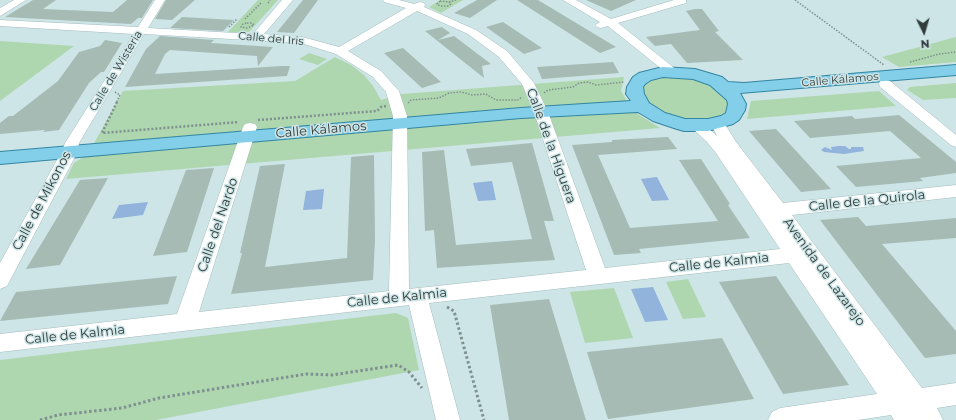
<!DOCTYPE html>
<html>
<head>
<meta charset="utf-8">
<style>
  body { margin:0 }
  #map { position:relative; width:956px; height:420px; overflow:hidden; background:#cde5e6; font-family:Montserrat,sans-serif }
  canvas { display:block }
  .north { position:absolute; left:904px; top:12px; width:40px; height:40px; -webkit-text-stroke:3px #cde5e6; paint-order:stroke; rotate:175deg; font-size:11px; font-weight:700; line-height:16px; text-align:center; color:#333c3c }
  .north::after { content:''; display:block; margin:auto; width:14px; height:18px; background:#333c3c; clip-path:polygon(50% 0,100% 100%,50% 72%,0 100%) }
</style>
</head>
<body>
<div id="map">
<canvas width="956" height="420"></canvas>
<div class="north">N</div>
</div>
<script>
const c = document.querySelector('canvas').getContext('2d');
c.lineJoin = 'round';
function fillPath(path, color) { c.fillStyle = color; c.fill(path, 'evenodd'); }
const shape = rows => new Path2D(rows.map(r => 'M' + r).join(''));
function trace(path, color, width, dash) { c.strokeStyle = color; c.lineWidth = width; c.lineCap = dash ? 'butt' : 'round'; c.setLineDash(dash || []); c.stroke(path); }
function drawText(font, color, halo, rows, align = 'center') {
  c.font = font + ' Montserrat,sans-serif'; c.lineWidth = 3; c.setLineDash([]); c.textBaseline = 'middle'; c.strokeStyle = halo; c.fillStyle = color; for (const [text, x, y, turn = 0] of rows) {
    c.save(); c.translate(x, y); c.rotate((+turn || 0) * Math.PI / 180); c.textAlign = isNaN(turn) ? turn : align; if (halo) c.strokeText(text, 0, 0); c.fillText(text, 0, 0); c.restore();
  }
}
fillPath(shape([
  [258,0,278,0,249,32,228,32],
  [441,0,463,0,441,13,429,7],
  [956,37,956,62,899,67,882,57],
  [0,41,74,46,0,101],
  [309,53,327,59,318,65,299,59],
  [335,57,351,65,364,75,373,86,381,100,402,94,624,77,621,91,633,111,660,128,66,179,74,163,88,154,123,91,295,81],
  [653,76,696,76,730,96,729,113,720,119,690,123,658,113,640,97,644,81],
  [956,83,956,98,923,100,907,90,910,87],
  [879,91,896,106,747,119,751,101],
  [688,279,706,317,683,319,666,282],
  [614,288,633,338,585,343,570,292],
  [396,313,408,318,419,370,156,420,0,420,0,360]
]), '#afd7af');
fillPath(shape([
  [839,146,845,146,849,149,851,149,851,147,863,147,864,151,844,154,824,152,821,150,825,147,832,150,831,147],
  [657,177,669,200,652,201,641,179],
  [492,181,496,200,478,201,473,183],
  [324,189,322,209,303,210,306,191],
  [148,202,143,215,112,219,119,205],
  [653,287,668,320,645,322,631,289]
]), '#91b3dc');
fillPath(shape([
  [33,0,56,0,43,9,113,12,127,0,153,0,142,18,138,18,131,24,5,17],
  [166,0,195,0,172,20,155,19],
  [303,0,318,0,294,33,277,32],
  [477,0,497,0,470,18,454,13],
  [517,0,538,0,616,47,600,53],
  [586,0,636,0,611,11],
  [695,9,702,9,719,31,715,32,743,60,687,63,671,44,655,46,646,37,700,30,686,11],
  [182,17,234,20,223,31,170,28],
  [503,22,542,48,524,54,486,27],
  [442,27,450,33,438,40,454,36,491,64,482,66,484,78,425,31],
  [160,36,214,40,211,43,273,47,258,66,257,56,170,50,165,54,155,74,282,66,290,66,287,76,125,87,146,49],
  [105,40,122,43,104,72,101,72,89,83,59,130,43,132,45,130,0,134,0,123,9,116,13,116,58,81,79,52,100,46],
  [403,48,441,82,422,88,384,53],
  [613,62,619,73,542,79,537,67],
  [899,115,956,162,956,173,920,178,923,181,856,187,836,166,921,158,890,131,810,138,794,121,852,116,855,119],
  [776,129,831,189,801,192,749,131],
  [668,137,677,149,598,155,630,228,718,221,679,160,701,159,730,204,728,205,750,238,639,249,641,253,614,255,572,145,612,142,612,140],
  [532,143,554,221,544,221,555,260,437,268,434,230,425,231,422,152,444,150,456,245,532,239,512,162,471,166,466,149],
  [374,155,375,239,373,280,231,294,242,253,240,253,260,166,285,164,265,267,347,258,351,157],
  [214,168,187,252,153,256,186,170],
  [108,178,60,265,26,269,80,180],
  [858,217,866,226,956,218,956,238,882,244,956,331,956,354,925,358,820,220],
  [177,276,168,304,0,321,16,292],
  [776,276,849,385,783,394,719,282],
  [549,299,586,420,509,420,490,305],
  [722,338,754,399,608,419,587,352]
]), '#a6bbb4');
const minor = shape([
  [14,0,26,0,0,16,0,8,14,0],
  [155,0,165,0,148,28,253,34,282,0,293,0,264,34,302,37,339,47,406,8,384,2,383,0,399,0,414,4,420,2,424,3,425,5,424,7,476,30,507,51,534,83,548,112,605,268,780,249,716,153,707,142,690,126,692,123,697,122,702,123,717,136,711,124,713,121,718,120,723,121,736,142,783,203,956,185,956,197,792,215,922,388,956,383,956,405,937,408,943,420,894,420,891,415,858,420,768,420,772,412,780,408,877,394,789,263,429,303,460,420,436,420,409,305,0,352,0,334,177,314,243,127,245,124,250,123,255,124,257,127,199,312,389,291,393,116,386,92,373,77,336,54,301,43,144,34,79,143,78,151,7,286,0,289,0,263,62,151,65,143,134,34,0,26,0,20,138,27,155,0],
  [417,11,468,34,499,57,522,84,534,112,586,270,409,289,407,116,399,91,381,71,348,51,417,11],
  [563,0,576,0,611,19,674,0,686,0,686,3,618,23,678,71,676,74,668,74,608,26,601,28,597,27,595,25,600,22,563,0],
  [885,80,890,81,956,135,956,147,951,145,880,87,879,84,880,81,885,80]
]);
const major = shape([
  [956,65,956,75,740,93,746,104,745,110,739,120,733,124,708,131,684,131,677,129,653,121,638,112,521,118,0,164,0,152,521,108,631,101,626,94,627,87,633,77,639,73,663,67,695,69,722,77,728,82,744,83,956,65],
  [663,77,693,79,710,85,727,100,728,104,726,113,721,116,708,119,685,119,665,113,649,103,644,94,643,87,645,84,651,80,663,77]
]);
trace(minor, '#a5bcbd', 1);
trace(major, '#3286a2', 2);
trace(shape([
  [795,0,884,65],
  [440,1,449,2,451,4,448,6,440,6,437,4,440,1],
  [449,2,456,0],
  [268,3,270,0],
  [245,19,261,3],
  [247,23,252,23,254,25,247,28,241,27,243,24,247,23],
  [229,27,237,19],
  [910,62,939,54,956,52],
  [115,92,120,95,116,103],
  [544,93,548,90,573,87,579,83,588,82,596,85,624,82],
  [408,103,411,100,439,98,449,93,461,92,472,95,486,94,496,100,518,100,522,97]
]), '#7f9090', 1.5, [1.5, 1.5]);
trace(shape([
  [117,102,102,133,239,122],
  [258,120,377,111,381,107,386,106]
]), '#7f9090', 2.5, [2, 2]);
trace(shape([
  [447,307,454,311,484,420],
  [40,420,58,415,122,408,159,398,306,374,332,375,398,365,409,372,422,388]
]), '#7f9090', 3, [2.5, 2.5]);
fillPath(minor, '#fff');
fillPath(major, '#83cee8');
drawText('11px', '#333c3c', '#cde5e6', [
  ["Calle del Iris",271,39,5],
  ["Calle de Wisteria",116,71,-59],
  ["Calle Kálamos",840,80,-5]
]);
drawText('13px', '#333c3c', '#cde5e6', [
  ["Calle Kálamos",321,130,-5],
  ["Calle de la Higuera",551,146,70],
  ["Calle de Mikonos",42,201,-62],
  ["Calle de la Quirola",867,201,-6],
  ["Calle del Nardo",218,225,-71],
  ["Calle de Kalmia",719,263,-6],
  ["Avenida de Lazarejo",824,272,54],
  ["Calle de Kalmia",397,298,-6],
  ["Calle de Kalmia",75,335,-6]
]);
</script>
</body>
</html>
